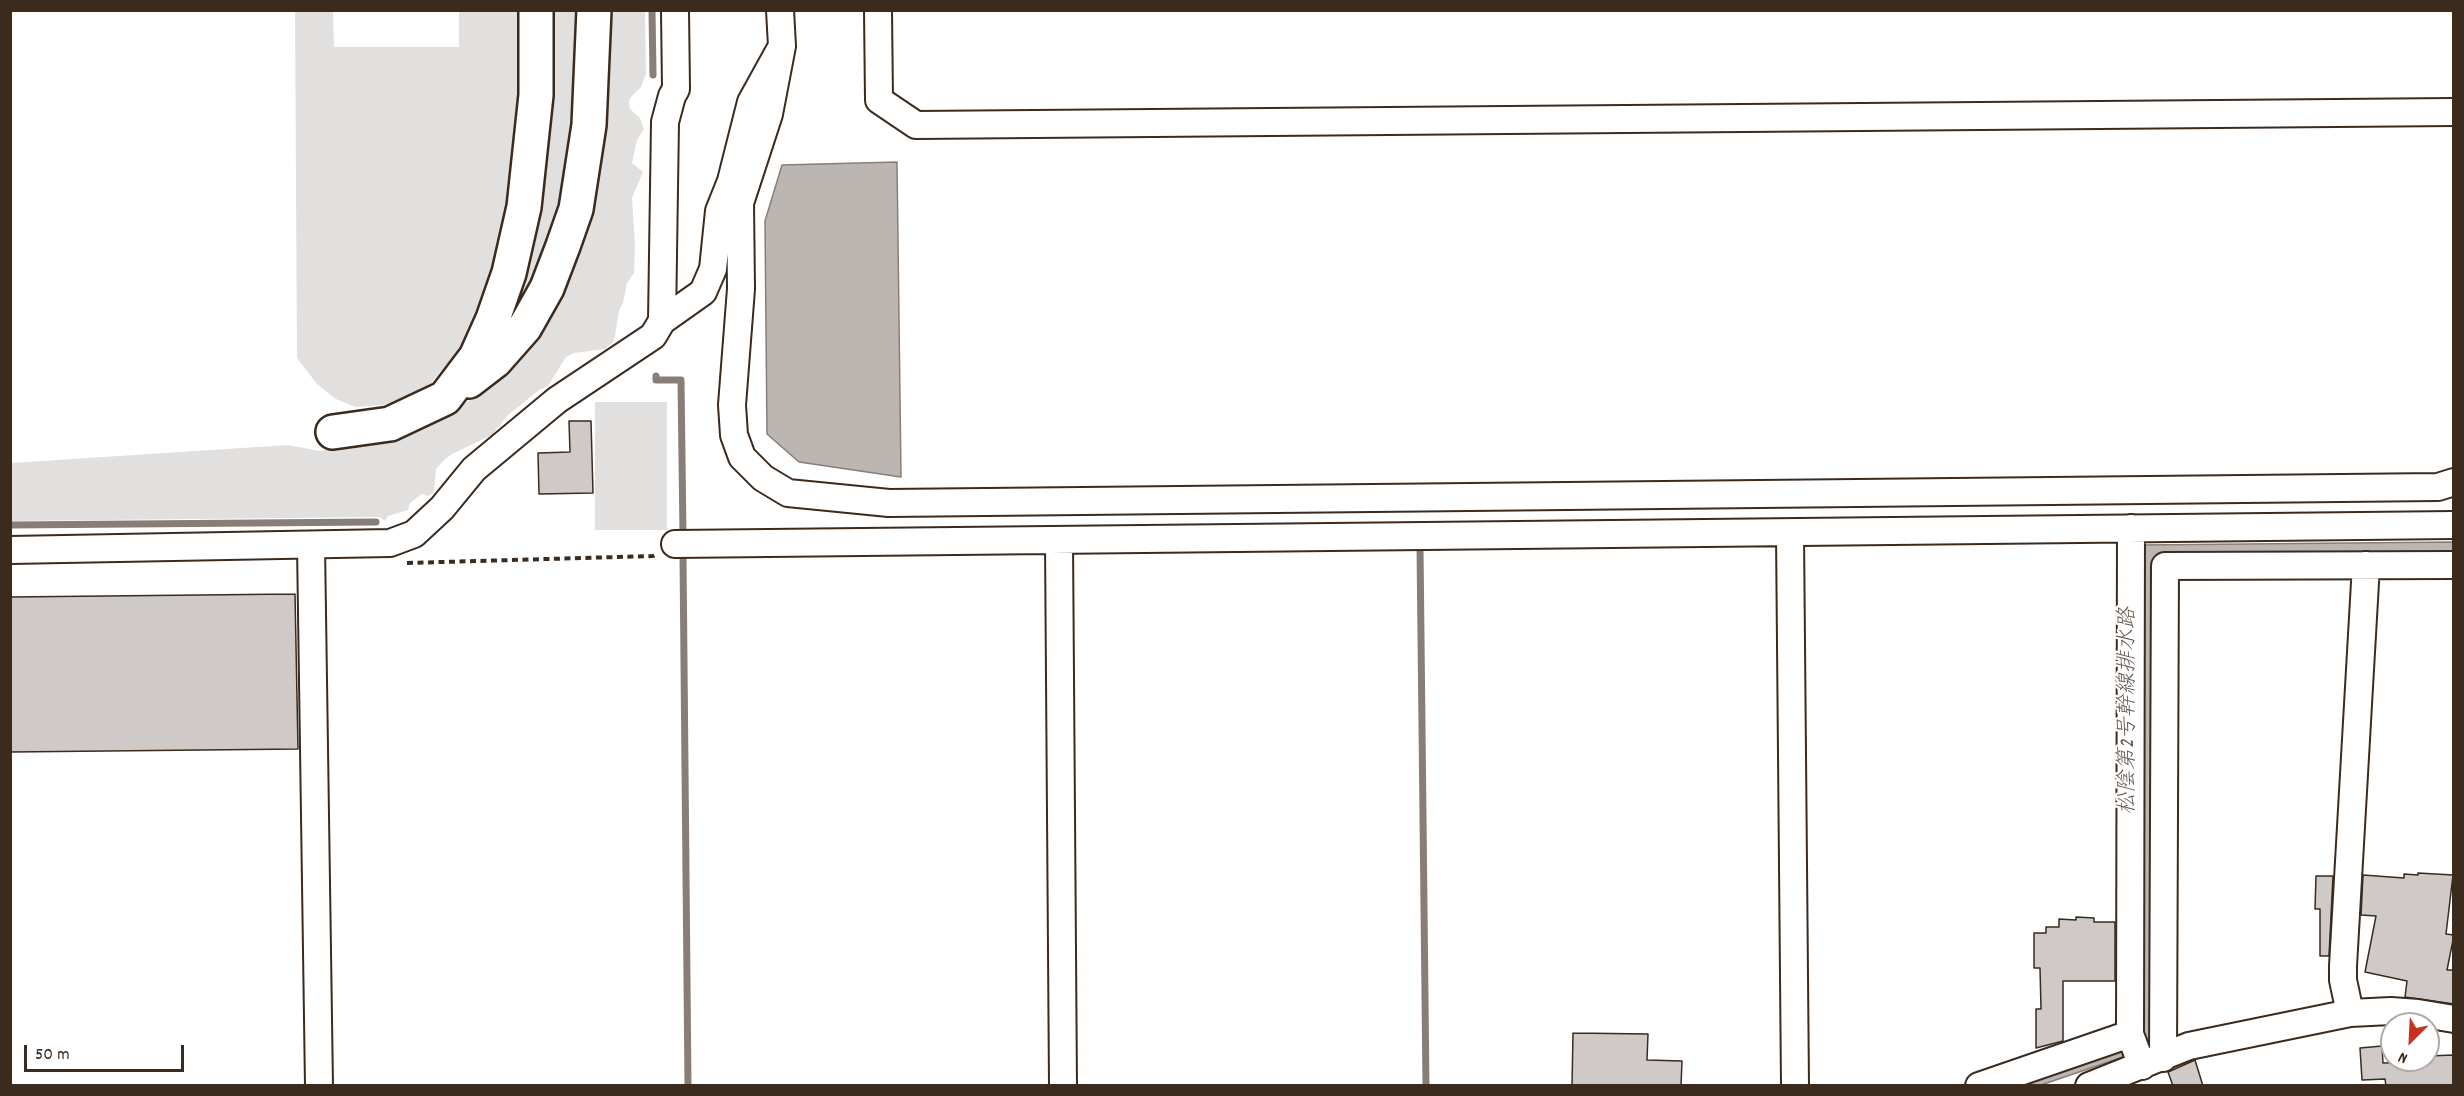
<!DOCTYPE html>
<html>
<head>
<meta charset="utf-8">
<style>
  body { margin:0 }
  #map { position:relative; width:2464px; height:1096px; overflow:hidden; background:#fff; font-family:Dekko,sans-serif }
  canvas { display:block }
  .frame { position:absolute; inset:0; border:12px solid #3b2a1e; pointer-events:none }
  .north { position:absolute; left:2380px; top:1012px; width:60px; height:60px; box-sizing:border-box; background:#fff; border:2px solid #b1aaa5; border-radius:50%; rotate:204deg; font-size:16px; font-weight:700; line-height:24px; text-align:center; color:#3b2a1e }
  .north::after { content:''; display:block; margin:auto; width:21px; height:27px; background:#c8321e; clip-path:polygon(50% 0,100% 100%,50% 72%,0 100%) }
  .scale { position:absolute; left:24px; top:1045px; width:160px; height:27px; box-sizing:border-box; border:3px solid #3b2a1e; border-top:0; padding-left:8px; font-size:18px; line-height:21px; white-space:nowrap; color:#3b2a1e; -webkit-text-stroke:4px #fff; paint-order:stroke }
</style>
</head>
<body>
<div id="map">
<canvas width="2464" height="1096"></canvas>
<div class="frame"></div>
<div class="north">N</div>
<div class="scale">50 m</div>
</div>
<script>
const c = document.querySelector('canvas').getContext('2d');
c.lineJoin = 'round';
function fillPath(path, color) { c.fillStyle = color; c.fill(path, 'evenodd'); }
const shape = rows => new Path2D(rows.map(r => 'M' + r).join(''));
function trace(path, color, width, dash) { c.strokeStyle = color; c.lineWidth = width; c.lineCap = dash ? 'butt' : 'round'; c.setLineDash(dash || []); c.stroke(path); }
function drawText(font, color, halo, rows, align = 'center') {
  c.font = font + ' Dekko,"Klee One",sans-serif'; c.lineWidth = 4.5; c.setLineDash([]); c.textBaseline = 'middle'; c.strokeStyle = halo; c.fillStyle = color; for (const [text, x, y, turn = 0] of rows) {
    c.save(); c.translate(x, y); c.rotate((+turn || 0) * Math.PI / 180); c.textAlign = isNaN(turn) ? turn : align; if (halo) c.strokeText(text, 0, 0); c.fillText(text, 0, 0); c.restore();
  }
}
fillPath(shape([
  [295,11,333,11,334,47,459,47,459,11,524,11,524,96,509,213,494,274,477,320,456,353,431,383,405,399,383,405,356,407,336,399,317,384,297,358],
  [549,11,579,11,574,127,559,212,536,281,505,332],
  [605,11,645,11,646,74,641,87,630,98,629,103,630,109,640,118,644,129,637,140,632,163,643,172,632,198,635,246,634,273,627,283,623,303,619,310,615,336,613,342,605,349,574,353,566,357,548,386,539,390,507,416,492,435,452,454,444,460,436,469,434,492,428,496,422,494,410,503,408,510,388,516,385,521,379,517,11,521,11,463,288,445,320,451,398,436,443,418,476,396,506,368,530,342],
  [595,402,667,402,667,530,595,530]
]), '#e2e0de');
const water = shape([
  [897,162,901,477,799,462,767,434,765,221,782,165,897,162],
  [2453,542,2453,553,2155,556,2155,1046,2041,1085,2006,1086,2143,1038,2142,545,2453,542]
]);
fillPath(water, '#bcb6b3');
trace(water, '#887e77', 1.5);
trace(shape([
  [652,10,653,75],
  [656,376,656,380,681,380,683,535],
  [10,525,376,522],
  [1420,547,1426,1086],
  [683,556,688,1086]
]), '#887e77', 7);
const building = shape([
  [569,421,591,421,593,493,539,494,538,453,570,452,569,421],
  [295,594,298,749,10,752,10,597,295,594],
  [2418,873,2453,875,2446,934,2454,935,2447,970,2454,970,2454,1004,2405,997,2407,981,2365,972,2376,916,2361,915,2363,875,2404,878,2404,874,2418,875,2418,873],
  [2316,876,2333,876,2329,956,2320,956,2320,909,2315,909,2316,876],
  [2076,917,2094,918,2094,922,2115,922,2115,981,2063,981,2063,1041,2036,1048,2036,1009,2041,1009,2040,968,2034,968,2034,933,2046,933,2046,927,2059,927,2059,919,2076,920,2076,917],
  [1573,1033,1648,1034,1647,1060,1682,1061,1681,1086,1572,1086,1573,1033],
  [2382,1046,2383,1063,2422,1062,2428,1060,2428,1056,2454,1055,2454,1086,2386,1086,2385,1079,2362,1080,2360,1048,2382,1046],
  [2195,1060,2203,1086,2173,1086,2168,1072,2195,1060]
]);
fillPath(building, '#cfcac7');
trace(building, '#3b2a1e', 1.5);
const minor = shape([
  [878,10,879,100,916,125,2454,112],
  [782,46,769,114,740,203,741,289,732,405,734,435,742,457,763,478,788,493,889,503,2438,487,2454,482],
  [662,321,703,292,713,269,719,211,731,181,751,102,782,46,780,10],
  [2131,528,2130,1034,2142,1066],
  [1790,533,1795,1086],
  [1059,541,1063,1086],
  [675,544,2454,525],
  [311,545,319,1086],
  [10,550,390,543,414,534,442,508,474,469,557,400,653,336,662,321,665,122,672,96,676,89,675,10],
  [2350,1013,2343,980,2343,966,2366,565],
  [2163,1058,2165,566,2454,565],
  [1979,1086,2130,1034],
  [2089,1086,2189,1046,2350,1013,2391,1011,2418,1013,2454,1019]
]);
const highway = shape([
  [469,381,495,361,525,327,547,288,563,246,576,209,589,125,594,10],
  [333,432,390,424,445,398,476,357,493,319,509,273,524,207,536,95,536,10]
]);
trace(minor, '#3b2a1e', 30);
trace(highway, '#3b2a1e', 38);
trace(shape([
  [407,563,653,556,657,554]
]), '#3b2a1e', 4, [6, 4.5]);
trace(minor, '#fff', 26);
trace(highway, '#fff', 33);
drawText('italic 22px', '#685b52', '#fff', [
  ["松陰第2号幹線排水路",2130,711,-90]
]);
</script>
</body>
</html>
